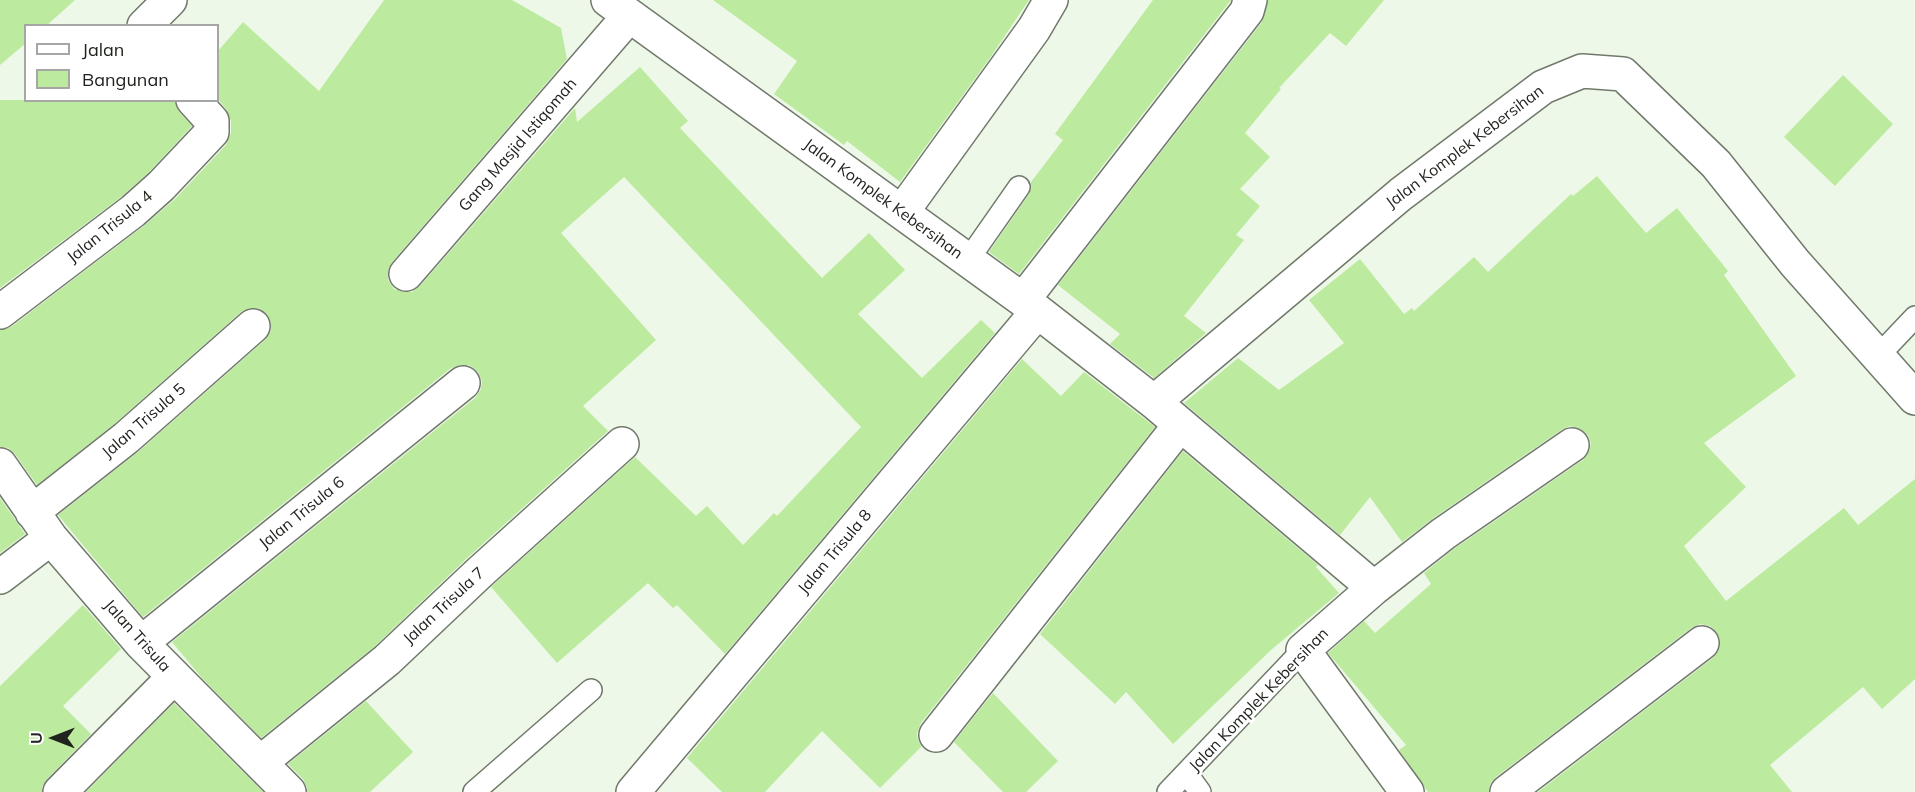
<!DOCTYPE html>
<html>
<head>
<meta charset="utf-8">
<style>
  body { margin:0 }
  #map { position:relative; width:1915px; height:792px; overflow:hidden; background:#eef8e8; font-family:Mulish,sans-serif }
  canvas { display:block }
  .legend { position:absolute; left:24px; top:24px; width:195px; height:78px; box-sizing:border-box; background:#fff; border:2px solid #a6a7a5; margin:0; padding:8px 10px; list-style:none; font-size:18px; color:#20241e }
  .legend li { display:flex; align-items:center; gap:12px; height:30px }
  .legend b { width:30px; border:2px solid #a6a7a5 }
  .north { position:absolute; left:24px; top:708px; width:60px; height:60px; -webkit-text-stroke:4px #fff; paint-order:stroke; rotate:270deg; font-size:16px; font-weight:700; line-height:24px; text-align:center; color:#20241e }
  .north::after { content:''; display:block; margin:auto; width:21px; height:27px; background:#20241e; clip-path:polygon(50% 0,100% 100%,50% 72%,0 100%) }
</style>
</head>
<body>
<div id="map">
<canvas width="1915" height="792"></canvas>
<ul class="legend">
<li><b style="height:8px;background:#fff"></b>Jalan</li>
<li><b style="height:16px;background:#bcea9e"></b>Bangunan</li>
</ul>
<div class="north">U</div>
</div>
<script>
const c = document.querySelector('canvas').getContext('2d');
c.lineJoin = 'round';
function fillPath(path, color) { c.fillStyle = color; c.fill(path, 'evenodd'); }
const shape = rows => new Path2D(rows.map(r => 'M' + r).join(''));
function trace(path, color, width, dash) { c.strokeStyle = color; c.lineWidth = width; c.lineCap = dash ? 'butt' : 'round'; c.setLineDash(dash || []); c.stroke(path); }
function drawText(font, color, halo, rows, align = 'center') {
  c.font = font + ' Mulish,sans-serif'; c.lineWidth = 6; c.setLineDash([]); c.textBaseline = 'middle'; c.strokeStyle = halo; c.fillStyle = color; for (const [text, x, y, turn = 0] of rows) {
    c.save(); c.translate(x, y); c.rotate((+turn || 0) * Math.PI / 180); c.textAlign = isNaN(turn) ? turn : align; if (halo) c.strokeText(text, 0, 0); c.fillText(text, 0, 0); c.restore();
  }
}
fillPath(shape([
  [0,0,75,0,46,26,26,26,26,43,0,65],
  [384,0,512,0,561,28,567,59,392,262,388,270,388,280,394,289,403,292,412,292,420,286,575,108,577,122,640,67,688,121,680,128,822,278,869,233,905,270,858,314,922,378,981,320,995,333,725,654,677,605,673,608,648,583,557,663,491,587,635,457,696,516,707,506,743,545,774,513,777,516,861,427,624,177,561,233,656,340,583,406,608,431,466,559,375,646,261,738,202,678,172,642,475,398,481,389,482,381,478,372,469,365,460,365,451,368,143,617,58,515,138,452,265,340,271,331,271,323,267,314,258,308,249,308,241,312,114,424,37,485,15,454,8,448,0,447,0,330,11,327,145,225,175,199,226,145,231,133,231,121,226,109,218,99,218,51,243,22,319,91],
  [713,0,1029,0,992,55,900,182,847,141,844,145,774,94,797,61],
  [1153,0,1231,0,1019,274,989,252,1029,194,1031,182,1063,140,1055,134],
  [1268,0,1384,0,1346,46,1330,33,1279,88,1281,89,1245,133,1270,157,1240,189,1260,206,1236,235,1244,240,1184,316,1206,333,1154,378,1110,344,1120,334,1058,285,1262,22],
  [1843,75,1893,124,1835,186,1784,137],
  [0,100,175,100,179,112,192,126,148,173,121,197,0,288],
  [1597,176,1646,233,1677,208,1728,271,1724,275,1796,376,1704,443,1746,487,1684,546,1726,601,1844,508,1858,525,1915,479,1915,679,1882,709,1863,687,1770,765,1792,792,1538,792,1713,658,1719,650,1720,640,1716,631,1710,626,1700,624,1691,628,1496,777,1490,784,1489,792,1428,792,1399,750,1406,745,1328,653,1364,621,1375,633,1431,584,1424,573,1454,549,1583,460,1589,452,1591,443,1588,435,1579,428,1570,426,1561,430,1432,519,1402,542,1370,497,1340,535,1184,403,1238,358,1279,390,1344,343,1309,300,1360,259,1404,314,1412,308,1414,311,1474,257,1488,272,1571,194,1573,196],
  [1022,359,1061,396,1084,372,1155,427,921,723,917,733,918,741,922,746,880,788,822,731,765,792,722,792,687,758],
  [1183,451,1318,565,1316,567,1339,593,1271,650,1173,744,1126,692,1115,704,1040,634],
  [0,498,25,534,0,553],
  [83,605,121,649,63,706,91,734,47,779,42,787,42,792,0,792,0,686],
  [993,693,1058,761,1026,792,1003,792,954,742],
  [366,701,413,752,370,792,307,792,307,787,303,779,288,764],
  [174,703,263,792,86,792]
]), '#bcea9e');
const service = shape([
  [968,260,1019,187],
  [1878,356,1915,317],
  [1187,774,1200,792],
  [474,792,591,690],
  [1168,792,1303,650]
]);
const minor = shape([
  [608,0,1023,300,1154,402,1374,588,1443,534,1572,445],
  [144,26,170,0],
  [902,212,1034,29,1051,0],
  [406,274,629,16],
  [1023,300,1247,11,1250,0],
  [0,312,133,211,161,186,212,132,212,121,193,100],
  [1154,402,1401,194,1543,87,1582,71,1623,74,1716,164,1795,263,1915,398],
  [0,465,51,538,141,643,289,792],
  [32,512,126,438,253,326],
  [0,577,51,538],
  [1374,588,1303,650,1407,792],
  [141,643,463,383],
  [936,735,1180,425],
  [261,762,387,660,479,573,622,444],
  [60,792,174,677],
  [633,792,1037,312],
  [1507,792,1702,643]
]);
trace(service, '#70796b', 24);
trace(minor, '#70796b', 36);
trace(service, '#fff', 21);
trace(minor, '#fff', 33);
drawText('16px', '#20241e', '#fff', [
  ["Gang Masjid Istiqomah",518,145,-49],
  ["Jalan Komplek Kebersihan",1465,147,-37],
  ["Jalan Komplek Kebersihan",883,199,36],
  ["Jalan Trisula 4",110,227,-39],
  ["Jalan Trisula 5",144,421,-41],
  ["Jalan Trisula 6",302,513,-39],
  ["Jalan Trisula 8",835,552,-50],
  ["Jalan Trisula 7",444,606,-43],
  ["Jalan Trisula",137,636,48],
  ["Jalan Komplek Kebersihan",1259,700,-46]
]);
</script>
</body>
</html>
